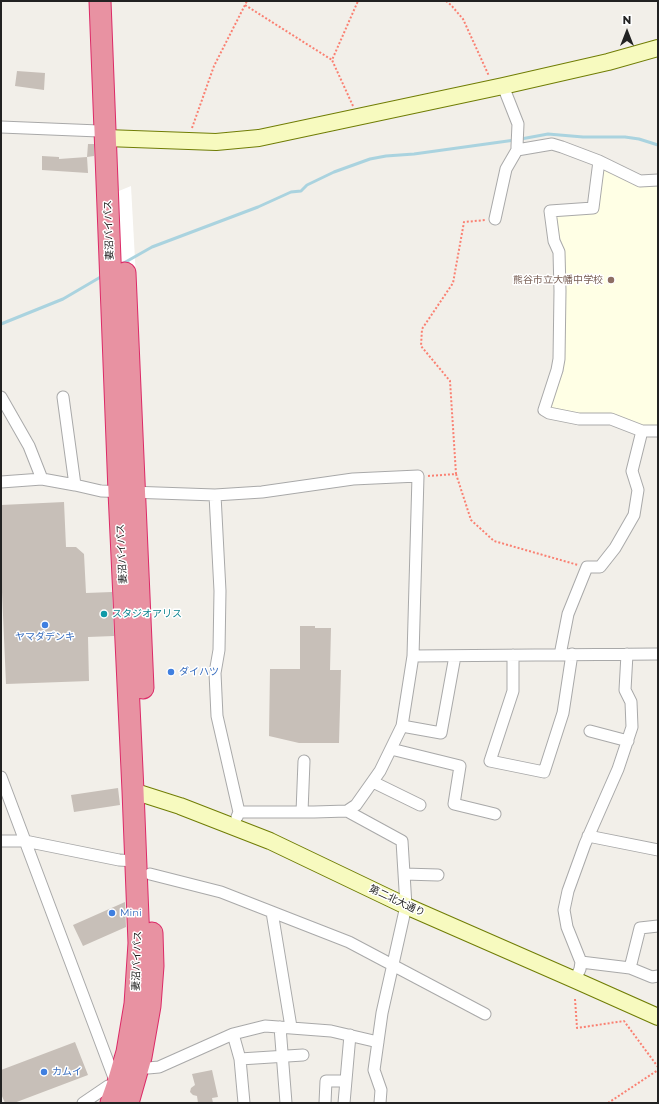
<!DOCTYPE html>
<html>
<head>
<meta charset="utf-8">
<style>
  body { margin:0 }
  #map { position:relative; width:659px; height:1104px; overflow:hidden; background:#f2efe9; font-family:Montserrat,sans-serif }
  canvas { display:block }
  .frame { position:absolute; inset:0; border:2px solid #222; pointer-events:none }
  .north { position:absolute; left:607px; top:12px; width:40px; height:40px; -webkit-text-stroke:3px #fff; paint-order:stroke; rotate:0deg; font-size:11px; font-weight:700; line-height:16px; text-align:center; color:#222 }
  .north::after { content:''; display:block; margin:auto; width:14px; height:18px; background:#222; clip-path:polygon(50% 0,100% 100%,50% 72%,0 100%) }
</style>
</head>
<body>
<div id="map">
<canvas width="659" height="1104"></canvas>
<div class="frame"></div>
<div class="north">N</div>
</div>
<script>
const c = document.querySelector('canvas').getContext('2d');
c.lineJoin = 'round';
function fillPath(path, color) { c.fillStyle = color; c.fill(path, 'evenodd'); }
const shape = rows => new Path2D(rows.map(r => 'M' + r).join(''));
function trace(path, color, width, dash) { c.strokeStyle = color; c.lineWidth = width; c.lineCap = dash ? 'butt' : 'round'; c.setLineDash(dash || []); c.stroke(path); }
function drawText(font, color, halo, rows, align = 'center') {
  c.font = font + ' Montserrat,"Noto Sans JP",sans-serif'; c.lineWidth = 3; c.setLineDash([]); c.textBaseline = 'middle'; c.strokeStyle = halo; c.fillStyle = color; for (const [text, x, y, turn = 0] of rows) {
    c.save(); c.translate(x, y); c.rotate((+turn || 0) * Math.PI / 180); c.textAlign = isNaN(turn) ? turn : align; if (halo) c.strokeText(text, 0, 0); c.fillText(text, 0, 0); c.restore();
  }
}
fillPath(shape([
  [606,169,658,184,658,426,643,425,620,416,574,415,552,408,552,403,564,370,564,317,562,243,554,219,558,215,596,213,602,170]
]), '#ffffe5');
fillPath(shape([
  [131,186,136,278,100,292,97,200]
]), '#fff');
trace(shape([
  [521,139,548,134,583,137,625,137,639,139,658,145],
  [122,264,152,247,258,207,291,192,301,191,307,185,334,172,370,159,386,156,414,154,515,140],
  [1,324,63,299,104,275]
]), '#aad3df', 3);
fillPath(shape([
  [17,71,45,73,44,90,15,86],
  [88,144,94,144,94,156,87,157],
  [42,156,59,157,59,159,87,157,88,173,42,170],
  [64,502,66,547,76,547,84,554,86,593,112,592,114,636,88,637,89,681,6,684,1,569,1,505],
  [300,626,315,626,315,628,331,628,330,670,341,670,339,743,299,743,269,736,270,669,300,669],
  [118,788,120,805,74,812,71,795],
  [125,902,126,927,83,946,73,925],
  [75,1042,88,1075,14,1103,5,1103,1,1094,1,1070],
  [212,1070,218,1097,212,1098,213,1103,198,1103,197,1096,193,1095,190,1092,191,1088,195,1085,192,1074]
]), '#c7bfb8');
const street = shape([
  [1,127,99,131,106,137],
  [517,150,552,144,562,147,599,161,640,181,658,180],
  [599,161,593,208,550,211,554,241,559,252,560,291,559,359,557,370,544,410,549,413,579,419,611,419,642,431,658,431],
  [495,219,506,169,517,150,517,146,518,124,503,86],
  [1,397,29,446,42,479],
  [63,397,75,485],
  [1,482,42,479,75,485,101,491,215,495,262,492,353,479,418,476,413,656,402,726,380,771,356,805,347,811,314,812,239,812],
  [215,495,220,591,219,650,215,673,217,716,239,812,237,817],
  [513,655,513,691,490,761,544,772,563,713,572,654],
  [560,655,568,614,587,567,600,567,615,548,634,515,638,490,632,471,642,431],
  [413,656,658,654],
  [402,726,441,733,455,656],
  [590,731,628,741],
  [391,749,460,766,454,804,495,814],
  [1,777,116,1083],
  [373,782,420,805],
  [347,811,402,841,406,906,382,1013,374,1070,381,1090,380,1103],
  [302,812,304,761],
  [588,836,658,850],
  [1,841,25,841,119,860,135,861],
  [150,874,221,892,349,942,485,1014],
  [404,874,438,875],
  [272,912,291,1027],
  [581,962,630,968,652,977,658,976],
  [630,968,640,928,658,926],
  [575,980,580,969,581,962,567,927,564,910,568,891,585,844,618,769,632,727,631,702,625,690,627,654],
  [280,1027,286,1103],
  [233,1034,240,1059,244,1103],
  [240,1059,303,1055],
  [139,1066,148,1068,159,1067,233,1034,265,1026,331,1031,378,1042],
  [83,1103,108,1086,117,1086],
  [325,1103,326,1081,346,1081],
  [344,1103,350,1035]
]);
const secondary = shape([
  [106,138,216,142,259,138,503,86,608,62,658,48],
  [133,791,180,806,270,841,406,906,575,980,658,1017]
]);
const highway = shape([
  [100,1,119,492,133,791,139,943,135,1004,127,1052,117,1086,111,1103],
  [125,273,143,688],
  [128,1103,141,1057,150,1006,153,966,152,933]
]);
trace(street, '#a9a9a9', 13);
trace(secondary, '#707d05', 18);
trace(highway, '#dc2a67', 23);
trace(shape([
  [446,1,451,5,463,19,489,76],
  [245,5,332,60],
  [353,106,332,60,358,1],
  [192,128,214,66,247,1],
  [456,474,471,520,494,541,578,565],
  [428,476,456,474,450,381,421,346,422,329,453,283,464,222,486,220],
  [575,999,577,1028,624,1021,658,1067],
  [608,1103,658,1070]
]), '#fa8072', 2, [2, 2]);
trace(street, '#fff', 11);
trace(secondary, '#f7fabf', 16);
trace(highway, '#e892a2', 21);
for (const [x, y, r, color] of [
  [611,280,4,"#8d6e63"],
  [104,614,4,"#0f9aa8"],
  [45,625,4,"#3f7fe0"],
  [171,672,4,"#3f7fe0"],
  [112,913,4,"#3f7fe0"],
  [44,1072,4,"#3f7fe0"]
]) { const dot = new Path2D(); dot.arc(x, y, r, 0, 2 * Math.PI); c.fillStyle = color; c.fill(dot); trace(dot, '#fff', 1.5); }
drawText('10px', '#222', '#fff', [
  ["妻沼バイパス",109,230,-92],
  ["妻沼バイパス",122,554,-93],
  ["第二北大通り",397,901,25],
  ["妻沼バイパス",137,961,-88]
]);
drawText('10px', '#785e54', '#fff', [
  ["熊谷市立大幡中学校",603,280]
], 'right');
drawText('10px', '#0d838f', '#fff', [
  ["スタジオアリス",112,614]
], 'left');
drawText('10px', '#366cbe', '#fff', [
  ["ヤマダデンキ",45,637,"center"],
  ["ダイハツ",179,672],
  ["Mini",120,913],
  ["カムイ",52,1072]
], 'left');
</script>
</body>
</html>
